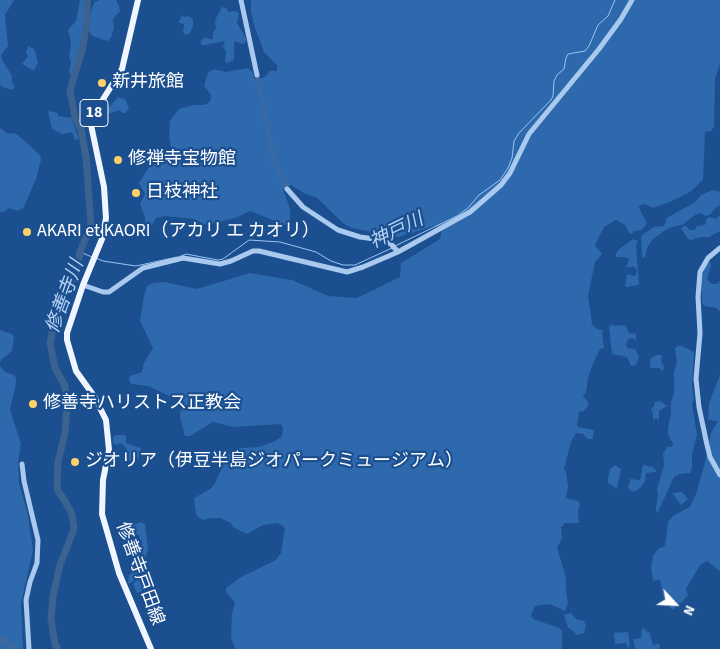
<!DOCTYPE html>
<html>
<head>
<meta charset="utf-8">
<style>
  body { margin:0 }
  #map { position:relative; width:720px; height:649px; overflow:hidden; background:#1b4f8f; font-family:"Source Sans 3",sans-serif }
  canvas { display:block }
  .north { position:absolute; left:650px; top:579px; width:50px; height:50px; -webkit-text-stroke:4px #1b4f8f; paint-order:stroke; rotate:115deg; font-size:14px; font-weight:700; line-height:20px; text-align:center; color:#fff }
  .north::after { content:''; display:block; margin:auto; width:18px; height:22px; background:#fff; clip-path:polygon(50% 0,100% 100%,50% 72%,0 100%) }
</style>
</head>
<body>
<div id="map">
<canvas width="720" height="649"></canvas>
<div class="north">N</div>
</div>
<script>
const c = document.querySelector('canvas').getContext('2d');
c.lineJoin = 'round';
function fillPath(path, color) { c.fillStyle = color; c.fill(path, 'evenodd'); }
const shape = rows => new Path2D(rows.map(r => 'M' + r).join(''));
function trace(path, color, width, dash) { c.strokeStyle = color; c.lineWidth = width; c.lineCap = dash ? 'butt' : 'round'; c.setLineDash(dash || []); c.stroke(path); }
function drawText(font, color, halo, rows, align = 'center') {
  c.font = font + ' "Source Sans 3","Noto Sans JP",sans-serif'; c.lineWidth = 4.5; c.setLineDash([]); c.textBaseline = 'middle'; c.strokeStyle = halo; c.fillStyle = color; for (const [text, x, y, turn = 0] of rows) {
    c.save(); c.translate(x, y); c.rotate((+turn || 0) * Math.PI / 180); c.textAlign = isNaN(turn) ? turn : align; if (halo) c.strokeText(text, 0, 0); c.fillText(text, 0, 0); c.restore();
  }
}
fillPath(shape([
  [0,0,14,0,5,15,8,46,1,55,2,60,12,76,12,82,15,87,12,90,3,87,0,85],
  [80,0,86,1,85,29,79,56,73,73,70,75,69,71,71,61,69,58,71,43,68,30,76,21],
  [99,0,116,0,119,6,120,11,113,19,114,28,111,38,108,41,92,36,88,29,92,8,95,2],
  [251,0,720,0,720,63,715,79,714,127,711,131,705,132,703,180,690,192,672,201,653,208,645,204,638,206,647,223,642,230,634,231,632,234,629,233,625,225,616,220,604,227,595,245,602,254,595,262,588,296,592,324,597,329,604,331,602,333,604,348,600,349,592,366,588,378,586,392,583,396,588,402,588,406,584,411,579,412,577,424,578,427,594,430,593,439,588,439,583,434,576,433,571,442,564,469,566,471,568,487,566,498,578,501,580,503,578,511,579,523,565,523,561,527,562,538,557,548,566,577,566,591,568,603,565,611,550,604,535,606,531,615,533,619,559,628,562,631,562,649,235,649,231,637,232,614,235,602,226,592,226,588,241,577,276,560,281,553,285,528,278,523,263,525,247,534,233,527,231,523,220,518,211,518,202,520,196,515,194,498,210,489,214,485,228,455,240,448,259,447,275,441,282,436,283,428,281,424,233,427,213,422,190,436,185,436,180,417,181,407,176,399,148,386,131,384,129,380,130,376,142,372,144,363,153,348,140,321,144,296,147,286,153,283,164,282,197,289,250,273,292,280,328,296,357,298,400,277,401,263,440,239,442,229,434,226,398,237,352,228,344,224,317,198,304,193,291,185,283,189,290,209,290,220,285,225,250,211,238,217,215,223,204,224,193,219,165,216,156,218,150,228,145,226,145,217,140,204,145,194,139,183,149,167,167,157,171,147,169,137,170,121,179,109,193,105,204,105,210,102,211,95,204,86,208,73,214,69,226,72,248,68,253,73,255,80,265,77,270,71,277,71,277,65,264,52,254,25,251,12],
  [222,7,227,8,228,12,235,11,239,13,237,23,246,38,246,42,242,44,235,41,234,44,234,60,228,63,225,62,226,51,223,47,225,41,205,45,202,45,200,42,205,37,209,39,213,39,213,32,216,29,215,20],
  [183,15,184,17,189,16,193,20,193,26,190,33,185,35,183,32,184,24,179,23,179,21],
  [28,46,34,49,37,58,38,63,34,70,32,70,22,64,28,56,26,52],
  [118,97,125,99,129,109,125,113,122,113,120,110,108,114,107,112,107,110],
  [48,111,58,113,58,116,71,118,79,139,75,140,72,132,62,134,52,129],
  [0,128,8,134,14,133,18,135,40,155,41,160,36,179,24,207,18,211,9,208,4,212,0,212],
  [713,190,719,192,720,190,720,205,715,208,711,214,706,216,700,213,695,215,682,225,672,227,664,231,652,240,648,246,645,257,642,258,641,237,643,234,654,227,664,226,667,218,670,216,695,202,701,195],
  [720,215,720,231,709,237,701,237,691,240,688,239,681,228,685,225,690,230,695,230,697,226,705,225,707,218,710,217,716,219],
  [633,239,638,241,636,245,639,285,627,287,625,286,627,274,635,276,637,271,635,267,626,267,629,259,625,257,616,257,616,254,618,250],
  [709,262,710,262,711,265,707,279,711,284,717,284,720,281,720,312,717,308,704,306,702,302,701,280,705,267],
  [613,324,614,326,625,325,629,333,636,334,636,341,633,338,628,339,626,345,627,348,635,349,639,357,636,365,631,366,627,357,612,354,609,327],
  [0,330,12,334,14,337,12,351,1,360,0,364],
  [678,346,681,346,691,350,694,353,692,388,694,397,692,404,697,435,692,454,692,468,690,473,680,474,674,477,657,514,656,508,658,495,657,489,664,465,663,454,667,447,672,447,673,444,668,434,668,428,671,412,671,403,674,393,674,372,677,363,675,348],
  [656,355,662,355,661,362,664,366,663,371,659,368,650,368,650,359],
  [0,366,5,372,14,375,16,378,16,383,10,410,21,444,18,462,19,483,28,515,33,550,21,604,23,649,0,649],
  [720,375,720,571,707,561,700,565,686,589,688,595,682,602,676,605,674,610,669,607,673,604,673,601,664,599,660,580,653,581,651,567,653,556,658,549,665,546,668,522,674,515,690,507,696,494,706,459,711,433,718,421,708,420,709,403],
  [660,401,667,406,659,411,659,420,656,418,653,420,653,413,651,408,654,407,655,402],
  [116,435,124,435,126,436,126,443,141,448,139,457,134,465,127,458,129,454,125,447,120,443,117,445,113,443,113,437],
  [615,465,621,469,617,489,608,483,608,478,610,469],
  [643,465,652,467,656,470,656,472,646,473,645,482,638,490,633,492,628,488,628,485,630,484,630,479,640,480],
  [682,492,688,499,681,505,672,493],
  [140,522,145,524,148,549,140,575,132,582,128,584,129,575,134,572,133,567,138,565,137,561,141,559,142,540,140,540,139,535,124,531],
  [141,576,145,590,137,593,133,584],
  [571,613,576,619,584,621,586,626,584,633,577,635,572,630,568,628,564,615],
  [644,628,646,631,650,633,653,645,659,644,660,647,659,649,635,649,633,639,641,638,642,629],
  [628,632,630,645,628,648,626,643,615,644,614,633]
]), '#2e69ad');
trace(shape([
  [395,246,457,216,468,208,479,195,500,180,508,168,512,158,514,141,519,133,551,100,553,96,554,81,557,75,564,69,566,58,568,54,585,51,589,46,598,25,608,16,615,0],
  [80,252,92,257],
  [181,256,186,254,218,260,223,259,249,240,280,242,316,252,331,261,343,265,355,265,392,248],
  [96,258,103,261,136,266,177,257]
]), '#9cc4f0', 1);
trace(shape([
  [58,649,55,644,51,619,53,596,60,565,74,529,72,514,65,501,58,491,57,484,58,462,65,433,67,406,65,386,55,368,50,343,54,323,63,299,76,273,80,252,91,225,86,157,81,129,75,118,70,90,82,51,87,22,87,0]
]), '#3c6290', 7);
trace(shape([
  [257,75,274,160,287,189]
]), '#3d69a0', 5, [5, 2.5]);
trace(shape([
  [0,639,19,649]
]), '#3d69a0', 7, [7, 3.5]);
trace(shape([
  [241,0,257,75],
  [287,189,303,207,338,230,360,237,382,240,391,244,398,252],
  [720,248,708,258,700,272,698,297,700,333,696,379,699,407,707,445,710,457,720,475],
  [83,285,103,292,109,292,143,268,183,258,220,264,231,261,253,251,259,251,347,272,363,267,398,252,470,212,501,185,510,173,529,134,599,49,621,19,632,0],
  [22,464,24,481,38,540,37,563,30,582,26,600,29,649]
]), '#a9c9ee', 5);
trace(shape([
  [138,0,122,69,90,120,104,187,106,218,102,239,83,285,67,333,67,340,76,371,94,396,106,420,109,450,103,480,102,514,119,573,151,649]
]), '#f0f6ff', 6);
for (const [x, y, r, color] of [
  [102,83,5,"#ffd166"],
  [118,160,5,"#ffd166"],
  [136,193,5,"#ffd166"],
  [27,232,5,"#ffd166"],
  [33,404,5,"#ffd166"],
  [75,462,5,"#ffd166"]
]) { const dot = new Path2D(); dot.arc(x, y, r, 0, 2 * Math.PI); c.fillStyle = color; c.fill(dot); trace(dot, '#1b4f8f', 2); }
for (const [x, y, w] of [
  [94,113,28]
]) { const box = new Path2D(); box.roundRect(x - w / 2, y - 13.5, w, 27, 4); c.fillStyle = '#1b4f8f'; c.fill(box); trace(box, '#fff', 1); }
drawText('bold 16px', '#fff', null, [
  ["18",94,113]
]);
drawText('18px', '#fff', '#1b4f8f', [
  ["新井旅館",112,83],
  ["修禅寺宝物館",128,160],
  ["日枝神社",146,193],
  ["AKARI et KAORI（アカリ エ カオリ）",37,232],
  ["修善寺ハリストス正教会",43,404],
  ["ジオリア（伊豆半島ジオパークミュージアム）",85,462]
], 'left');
drawText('18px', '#fff', '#1b4f8f', [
  ["修善寺戸田線",139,574,70]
]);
drawText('italic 19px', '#b5d3f5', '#1b4f8f', [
  ["神戸川",397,232,-26],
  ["修善寺川",66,297,-70]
]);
</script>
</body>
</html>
